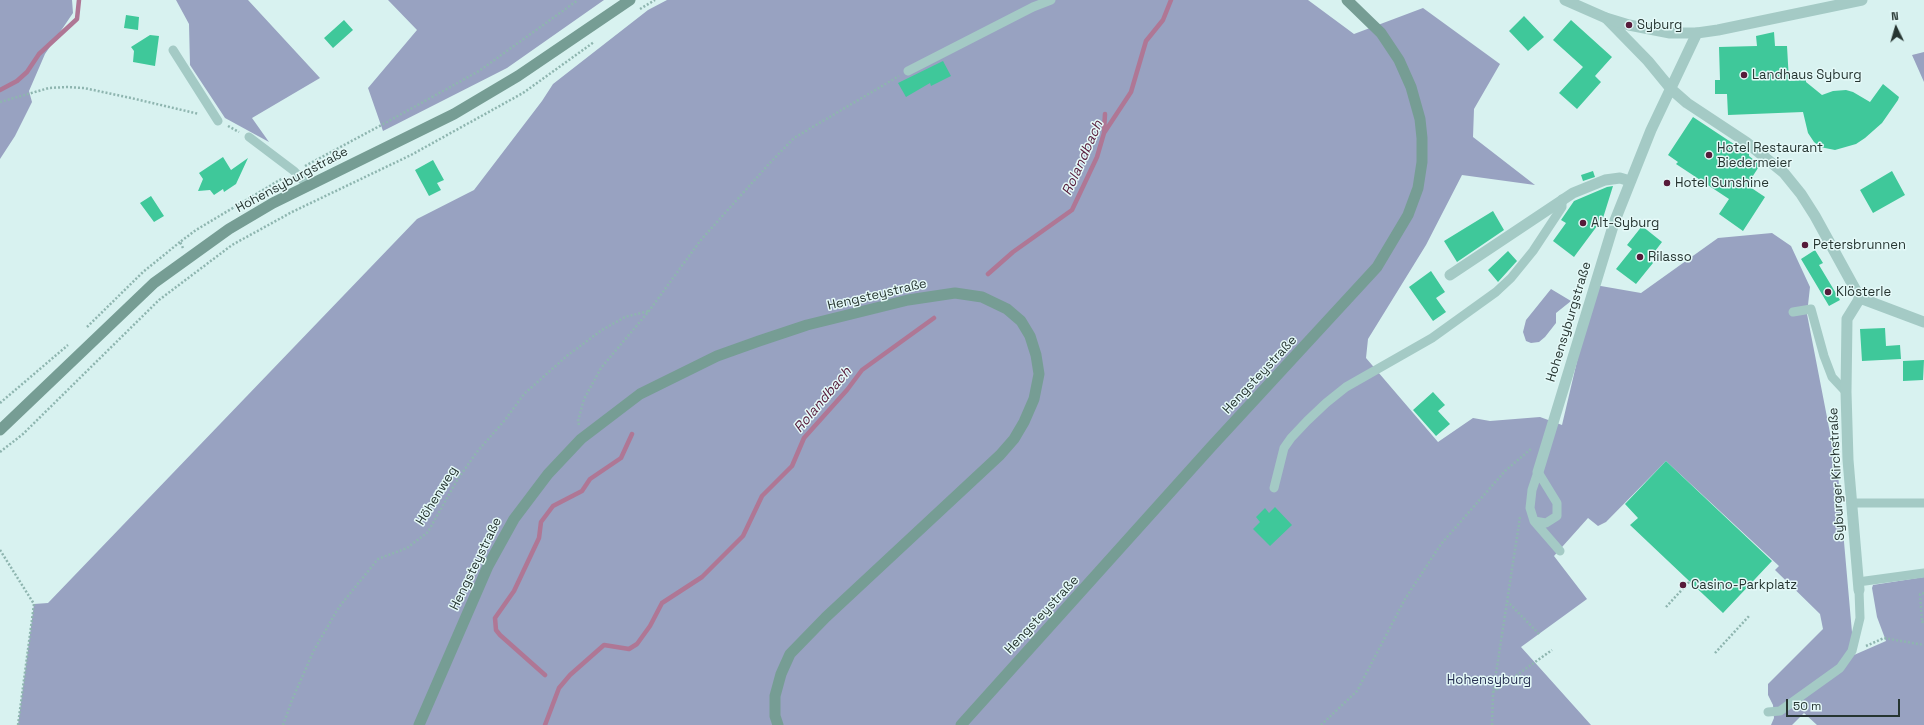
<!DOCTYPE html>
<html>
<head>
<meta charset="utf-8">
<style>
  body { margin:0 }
  #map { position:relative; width:1924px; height:725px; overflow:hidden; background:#d8f2f0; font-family:"Space Grotesk",sans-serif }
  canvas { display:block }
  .north { position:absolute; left:1876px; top:8px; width:40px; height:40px; -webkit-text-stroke:3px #e4f9f8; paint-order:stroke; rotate:355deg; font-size:11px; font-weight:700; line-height:16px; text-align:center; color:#263531 }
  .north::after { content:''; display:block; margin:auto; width:14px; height:18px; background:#263531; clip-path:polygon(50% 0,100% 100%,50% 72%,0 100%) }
  .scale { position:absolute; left:1786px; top:699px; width:114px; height:18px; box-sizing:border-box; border:2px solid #263531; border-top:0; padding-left:5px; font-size:12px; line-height:14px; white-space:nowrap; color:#263531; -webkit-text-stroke:3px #e4f9f8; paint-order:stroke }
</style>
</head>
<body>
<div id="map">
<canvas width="1924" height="725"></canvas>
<div class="north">N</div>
<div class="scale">50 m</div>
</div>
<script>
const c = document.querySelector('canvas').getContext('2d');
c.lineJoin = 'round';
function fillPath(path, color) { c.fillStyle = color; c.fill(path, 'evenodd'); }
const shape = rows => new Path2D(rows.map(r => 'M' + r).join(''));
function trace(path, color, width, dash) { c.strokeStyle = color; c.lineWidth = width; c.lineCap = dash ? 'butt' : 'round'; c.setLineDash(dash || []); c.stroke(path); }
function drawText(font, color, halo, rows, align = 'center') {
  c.font = font + ' "Space Grotesk",sans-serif'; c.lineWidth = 3; c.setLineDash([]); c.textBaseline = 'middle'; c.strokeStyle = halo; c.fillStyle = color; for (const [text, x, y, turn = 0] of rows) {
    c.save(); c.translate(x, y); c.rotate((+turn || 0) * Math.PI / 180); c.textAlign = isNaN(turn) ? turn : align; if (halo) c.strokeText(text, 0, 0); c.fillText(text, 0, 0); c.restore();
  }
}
fillPath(shape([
  [0,0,72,0,73,13,45,54,29,91,32,102,15,136,0,159],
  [176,0,248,0,320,78,252,118,269,142,225,118,190,65,189,24],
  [388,0,604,0,507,68,383,131,368,88,417,30],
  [667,0,1308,0,1354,34,1423,8,1500,64,1474,109,1473,137,1535,185,1462,175,1426,245,1368,339,1366,358,1438,442,1473,418,1490,421,1540,417,1562,425,1595,285,1641,293,1718,238,1772,233,1791,246,1810,287,1807,314,1838,474,1854,655,1886,641,1877,617,1872,588,1873,585,1924,577,1924,725,1817,725,1804,713,1792,725,1771,725,1774,718,1773,705,1768,695,1768,684,1823,629,1820,614,1775,570,1779,566,1666,461,1606,522,1598,526,1588,518,1554,556,1587,599,1521,647,1591,725,18,725,34,604,48,603,417,219,474,190,542,101,553,84,648,10],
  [1924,52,1924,82,1912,55],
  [1551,289,1571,301,1556,313,1556,323,1545,337,1539,342,1531,343,1526,341,1523,332,1526,320]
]), '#98a2c1');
trace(shape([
  [0,90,17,81,27,72,39,54,77,19,79,0],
  [1104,131,1105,114],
  [988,274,1013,252,1072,210,1097,157,1104,133,1131,92,1146,41,1163,20,1171,0],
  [545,675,500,635,496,630,495,618,514,591,539,538,541,522,553,506,582,491,590,479,621,458,632,434],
  [545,725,559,688,570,675,604,645,629,649,637,644,650,626,662,603,702,577,743,536,762,496,792,466,804,438,847,390,862,370,934,318]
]), '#af7795', 4.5);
fillPath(shape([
  [126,15,139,17,138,30,124,28],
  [1524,16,1544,37,1528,51,1509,31],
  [344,20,353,30,333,48,324,38],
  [1571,20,1612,57,1595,76,1601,82,1577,109,1559,93,1583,67,1553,40],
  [1774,32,1775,46,1787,46,1789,81,1806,80,1806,82,1822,95,1833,91,1846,90,1853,92,1870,102,1883,84,1899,97,1898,100,1882,123,1865,138,1856,144,1835,150,1820,147,1814,142,1808,133,1803,112,1728,115,1727,94,1715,94,1715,80,1720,80,1719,47,1757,46,1756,36],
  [150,35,159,36,155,66,133,62,134,51,131,47],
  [943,61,951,76,931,86,930,83,906,97,898,83],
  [1693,117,1749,154,1749,156,1760,165,1747,185,1765,197,1743,231,1719,214,1729,199,1676,164,1678,162,1668,155],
  [223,157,231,170,248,158,236,184,224,192,223,189,214,195,210,190,198,191,203,179,199,173],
  [433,160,444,180,437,183,441,190,429,196,415,170],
  [1593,171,1595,177,1583,181,1581,175],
  [1892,171,1905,195,1873,213,1860,190],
  [1613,186,1603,218,1574,257,1553,241,1566,223,1561,220,1574,201,1607,187],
  [151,196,164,216,154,222,140,203],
  [1493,211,1504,230,1457,262,1444,241],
  [1642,226,1662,242,1649,259,1653,263,1636,284,1616,269,1632,249,1627,245],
  [1815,250,1823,263,1819,265,1840,300,1829,306,1801,259],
  [1508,251,1517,261,1498,282,1488,270],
  [1431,271,1445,292,1436,298,1446,312,1433,321,1409,287],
  [1885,328,1886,346,1900,345,1901,359,1862,361,1860,329],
  [1924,360,1923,380,1903,381,1903,361],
  [1433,392,1445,405,1438,411,1450,424,1436,436,1413,410],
  [1666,461,1772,561,1723,613,1630,525,1638,518,1625,504],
  [1275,507,1292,525,1270,546,1253,529,1260,522,1256,517,1265,508,1269,513]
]), '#3fc89a');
trace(shape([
  [640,9,655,0],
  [0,102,49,88,67,87,84,88,131,98,199,114],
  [228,126,239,132],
  [305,166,387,122,479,71,578,0],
  [183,248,180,242,196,230,283,178],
  [87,327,143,272,180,242],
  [0,403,68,345],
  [579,425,578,421,584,399,601,368,649,311,700,241,768,165,794,138,899,76],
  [0,452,23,434,159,300,232,245,292,212,411,155,523,93,594,42],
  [0,550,34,604,18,725],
  [1924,593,1920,594,1922,622,1924,621],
  [1507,601,1539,634],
  [1666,607,1690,581],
  [1866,646,1884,638,1924,645],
  [1715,653,1750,615],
  [1493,692,1552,650],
  [283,725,292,700,314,650,339,607,378,559,407,548,428,532,456,482,476,453,505,420,524,394,568,355,602,330,625,317,649,311],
  [1321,725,1357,691,1405,599,1441,544,1505,471,1532,448],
  [1492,725,1493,693,1520,517]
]), '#8eb5af', 2.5, [2, 2]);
trace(shape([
  [173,50,218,121],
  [908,71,1033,7,1051,0],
  [249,137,294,171,308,186],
  [1793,312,1811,309,1824,356,1832,377,1846,392],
  [1538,472,1532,490,1530,508,1534,521,1560,551],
  [1274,488,1284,448,1291,438,1307,421,1326,403,1346,387,1432,338,1496,292,1511,278,1533,251,1562,207,1562,199],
  [1852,503,1924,503],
  [1534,521,1546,523,1557,516,1557,503,1538,472],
  [1858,582,1924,573],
  [1768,712,1780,711,1840,668,1852,651,1860,618,1859,590]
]), '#a4cac5', 9);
trace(shape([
  [1606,18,1648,61,1671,89,1687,103,1746,142,1784,173,1801,194,1815,216,1860,298,1924,322],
  [1450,275,1573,193,1605,180,1620,178,1630,181],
  [1538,472,1614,223,1651,130,1697,33],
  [1859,590,1848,460,1846,392,1847,319,1860,298]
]), '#a4cac5', 11);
trace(shape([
  [1565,0,1606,18,1629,25,1670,33,1697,33,1718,30,1862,0]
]), '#a4cac5', 11);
trace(shape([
  [0,430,154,283,229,229,273,203,454,114,518,76,630,0],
  [419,725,488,566,514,519,548,474,581,439,640,394,717,356,759,341,807,325,908,300,955,293,982,297,1007,309,1021,321,1030,336,1036,355,1039,374,1034,399,1024,422,1014,439,1000,455,826,617,790,654,781,674,775,696,775,716,778,725],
  [961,725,1211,447,1377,267,1408,215,1418,188,1422,162,1422,138,1420,119,1411,87,1399,60,1381,33,1347,0]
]), '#769d94', 11);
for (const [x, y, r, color] of [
  [1629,25,4,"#571b3a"],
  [1744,75,4,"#571b3a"],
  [1709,155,4,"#571b3a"],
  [1667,183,4,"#571b3a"],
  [1583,223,4,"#571b3a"],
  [1805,245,4,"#571b3a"],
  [1640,257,4,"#571b3a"],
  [1828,292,4,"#571b3a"],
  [1683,585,4,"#571b3a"]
]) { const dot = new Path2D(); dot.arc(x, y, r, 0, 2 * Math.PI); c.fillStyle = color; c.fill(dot); trace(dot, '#e4f9f8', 1.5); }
drawText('13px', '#263531', '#e4f9f8', [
  ["Syburg",1637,25],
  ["Landhaus Syburg",1752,75],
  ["Hotel Restaurant",1717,148],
  ["Biedermeier",1717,163],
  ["Hotel Sunshine",1675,183],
  ["Alt-Syburg",1591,223],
  ["Petersbrunnen",1813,245],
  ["Rilasso",1648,257],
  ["Klösterle",1836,292],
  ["Casino-Parkplatz",1691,585]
], 'left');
drawText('13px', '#263531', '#e4f9f8', [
  ["Hohensyburgstraße",292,180,-28],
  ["Hengsteystraße",877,295,-13],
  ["Hohensyburgstraße",1569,322,-73],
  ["Hengsteystraße",1260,375,-47],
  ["Syburger Kirchstraße",1837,474,-93],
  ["Höhenweg",437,496,-58],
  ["Hengsteystraße",476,564,-64],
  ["Hengsteystraße",1042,615,-47]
]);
drawText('13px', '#293254', '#e4f9f8', [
  ["Hohensyburg",1489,680]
]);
drawText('italic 14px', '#571b3a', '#e4f9f8', [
  ["Rolandbach",1083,158,-66],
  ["Rolandbach",823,400,-50]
]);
</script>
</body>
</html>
